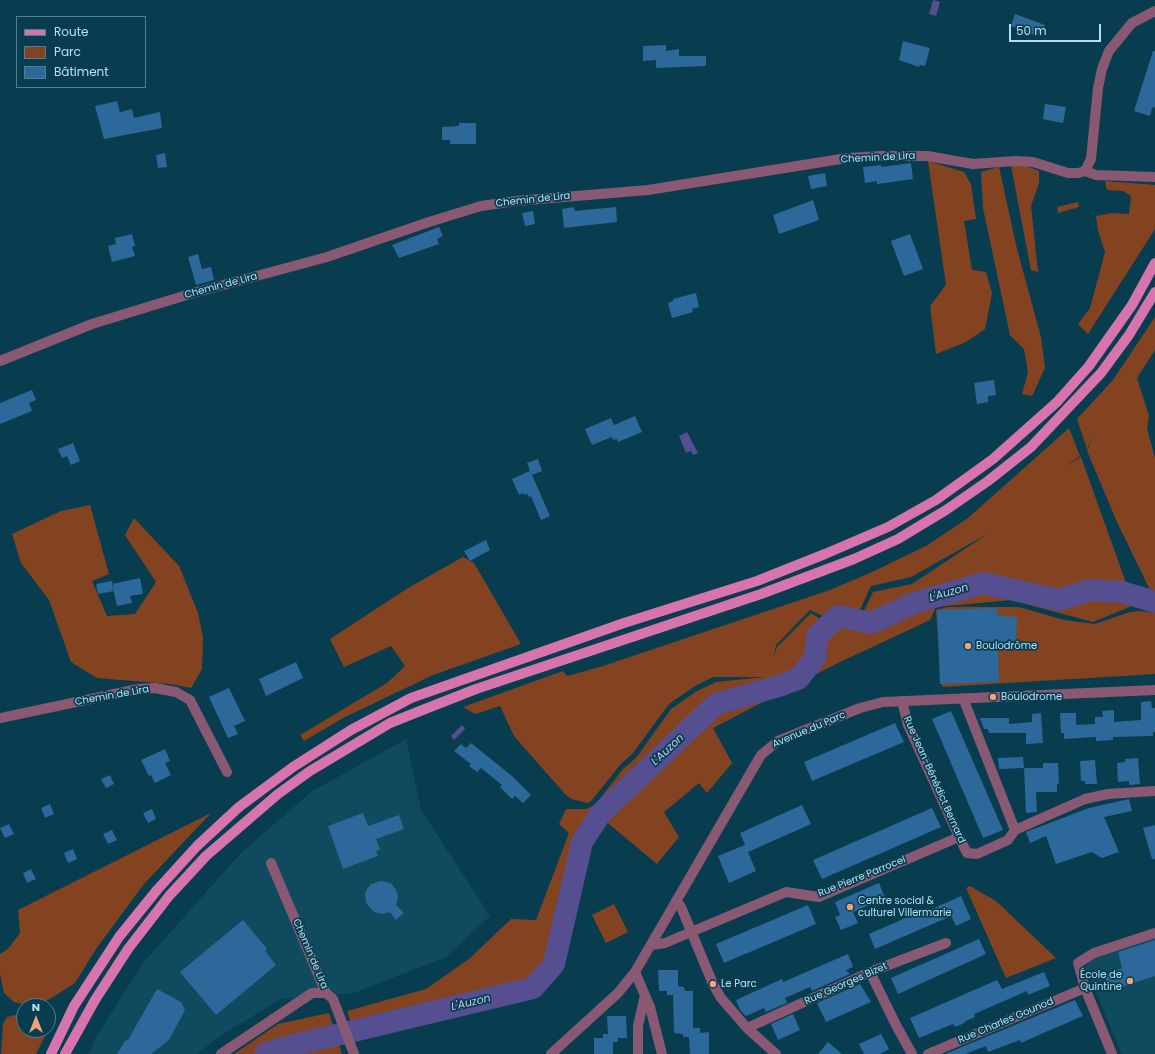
<!DOCTYPE html>
<html>
<head>
<meta charset="utf-8">
<style>
  body { margin:0 }
  #map { position:relative; width:1155px; height:1054px; overflow:hidden; background:#083d4f; font-family:Poppins,sans-serif }
  canvas { display:block }
  .legend { position:absolute; left:16px; top:16px; width:130px; height:72px; box-sizing:border-box; background:#083d4f; border:1px solid #4e7e90; margin:0; padding:5px 7px; list-style:none; font-size:12px; color:#b6e0f2 }
  .legend li { display:flex; align-items:center; gap:8px; height:20px }
  .legend b { width:20px; border:1px solid #4e7e90 }
  .north { position:absolute; left:16px; top:998px; width:40px; height:40px; box-sizing:border-box; background:#083d4f; border:1px solid #4e7e90; border-radius:50%; rotate:0deg; font-size:11px; font-weight:700; line-height:16px; text-align:center; color:#b6e0f2 }
  .north::after { content:''; display:block; margin:auto; width:14px; height:18px; background:#f1a27b; clip-path:polygon(50% 0,100% 100%,50% 72%,0 100%) }
  .scale { position:absolute; left:1009px; top:24px; width:92px; height:18px; box-sizing:border-box; border:2px solid #b6e0f2; border-top:0; padding-left:5px; font-size:12px; line-height:14px; white-space:nowrap; color:#b6e0f2; -webkit-text-stroke:3px #083d4f; paint-order:stroke }
</style>
</head>
<body>
<div id="map">
<canvas width="1155" height="1054"></canvas>
<ul class="legend">
<li><b style="height:5px;background:#d874ac"></b>Route</li>
<li><b style="height:11px;background:#844320"></b>Parc</li>
<li><b style="height:11px;background:#2c6899"></b>Bâtiment</li>
</ul>
<div class="north">N</div>
<div class="scale">50 m</div>
</div>
<script>
const c = document.querySelector('canvas').getContext('2d');
c.lineJoin = 'round';
function fillPath(path, color) { c.fillStyle = color; c.fill(path, 'evenodd'); }
const shape = rows => new Path2D(rows.map(r => 'M' + r).join(''));
function trace(path, color, width, dash) { c.strokeStyle = color; c.lineWidth = width; c.lineCap = dash ? 'butt' : 'round'; c.setLineDash(dash || []); c.stroke(path); }
function drawText(font, color, halo, rows, align = 'center') {
  c.font = font + ' Poppins,sans-serif'; c.lineWidth = 3.5; c.setLineDash([]); c.textBaseline = 'middle'; c.strokeStyle = halo; c.fillStyle = color; for (const [text, x, y, turn = 0] of rows) {
    c.save(); c.translate(x, y); c.rotate((+turn || 0) * Math.PI / 180); c.textAlign = isNaN(turn) ? turn : align; if (halo) c.strokeText(text, 0, 0); c.fillText(text, 0, 0); c.restore();
  }
}
fillPath(shape([
  [406,739,421,810,490,916,446,957,354,993,281,999,220,1036,197,1054,89,1054,95,1039,143,963,240,854,311,792],
  [1155,937,1155,1054,1122,1054,1085,967,1093,958]
]), '#0f4a5e');
fillPath(shape([
  [928,161,964,172,971,184,976,219,964,221,972,270,986,272,992,293,985,329,966,342,936,354,930,306,946,285],
  [1024,165,1039,171,1039,183,1031,206,1038,272,1031,270,1011,166],
  [999,167,1017,249,1041,337,1045,368,1032,396,1022,394,1028,372,1024,349,1010,335,983,208,981,172],
  [1105,181,1155,185,1155,229,1088,334,1078,324,1090,308,1105,252,1098,231,1096,216,1112,213,1129,214,1131,196,1123,191,1107,190],
  [1078,202,1079,207,1058,213,1057,207],
  [1155,317,1155,350,1137,378,1149,416,1147,429,1155,458,1155,591,1149,588,1117,522,1087,451,1094,434,1087,449,1077,419,1113,380],
  [1069,428,1080,456,1066,466,1081,457,1134,605,1093,622,1011,600,936,607,930,620,836,664,713,728,732,763,707,793,699,783,664,812,679,837,657,864,609,824,600,810,579,839,549,962,530,985,353,1028,347,1011,426,989,469,959,511,919,536,920,569,833,559,824,566,809,586,809,595,805,623,769,636,758,671,709,697,691,716,682,764,677,713,677,695,686,669,704,633,753,621,764,592,800,588,803,571,799,565,794,514,736,500,706,475,714,463,707,563,671,567,676,600,667,830,590,872,572,926,546,968,518],
  [989,533,912,584,873,592,857,625,839,621,833,627,811,613,777,647,774,657,776,645,810,610,831,620,838,614,856,618,871,586,911,577],
  [90,505,109,574,92,581,107,616,135,614,156,582,125,535,134,518,179,566,198,613,203,638,202,669,191,688,170,684,97,678,71,662,49,600,21,563,12,534,61,511],
  [463,557,474,563,521,644,433,675,343,718,304,741,300,735,387,683,405,666,391,646,344,667,330,639,408,588],
  [948,607,1019,607,1064,620,1095,624,1130,612,1141,611,1155,613,1155,674,942,687,936,610],
  [211,813,144,884,96,949,75,983,48,1000,28,1005,14,1002,4,993,0,973,0,954,8,949,20,933,18,910],
  [970,886,996,901,1056,958,1006,978,966,888],
  [614,904,628,932,606,943,592,915],
  [24,1013,24,1030,48,1030,36,1054,1,1054,3,1024,7,1017],
  [329,1013,342,1054,234,1054,278,1024]
]), '#844320');
fillPath(shape([
  [933,0,940,2,936,16,929,14],
  [687,432,698,453,693,455,691,451,686,453,679,436],
  [462,725,465,729,454,740,451,736]
]), '#554e90');
trace(shape([
  [265,1054,278,1049,533,988,554,964,582,842,601,813,716,704,779,686,798,679,815,658,817,636,838,616,871,623,914,603,983,583,1059,600,1090,590,1122,592,1155,602]
]), '#554e90', 22);
fillPath(shape([
  [1015,14,1045,25,1042,34,1035,32,1034,35,1011,26],
  [903,41,930,48,925,66,920,65,919,67,899,60],
  [666,45,666,51,679,49,679,56,706,56,706,66,656,68,656,60,643,61,643,46],
  [1153,51,1155,51,1155,107,1152,108,1150,116,1134,111],
  [117,101,120,112,132,109,134,118,160,112,162,128,104,139,95,106],
  [1045,104,1066,107,1063,123,1043,119],
  [459,123,476,123,476,144,450,144,450,140,442,140,442,127,459,126],
  [165,153,167,167,158,168,156,155],
  [911,163,913,179,877,184,877,181,865,183,863,167,881,165,881,167],
  [825,173,827,186,811,189,808,176],
  [813,200,819,220,779,234,773,215],
  [574,207,575,211,616,207,617,222,564,228,562,209],
  [533,211,535,224,525,226,522,213],
  [439,227,443,236,437,239,439,244,399,258,392,245],
  [132,234,135,246,132,247,135,256,112,262,108,246,116,244,115,238],
  [910,234,923,269,904,276,891,241],
  [198,254,202,269,211,267,214,280,196,285,188,257],
  [696,293,699,307,692,309,693,312,672,318,668,303,673,301,673,299],
  [994,380,996,395,988,396,988,402,977,404,974,383],
  [32,390,36,400,29,403,32,411,0,424,0,403],
  [635,416,642,432,618,442,617,439,613,440,612,437,592,445,585,429,611,418,614,425],
  [73,443,80,461,71,465,67,456,62,458,58,449],
  [538,459,542,471,532,475,550,516,541,520,531,496,529,497,527,494,524,495,523,493,519,495,512,479,530,471,527,463],
  [486,540,490,550,470,561,464,551],
  [140,578,143,594,130,596,132,603,117,606,112,584],
  [112,581,114,591,98,594,96,584],
  [997,608,997,615,1016,617,1017,621,1015,650,998,649,999,682,940,684,937,610],
  [296,662,303,678,266,696,259,679],
  [229,688,245,721,234,726,238,734,228,738,209,697],
  [1151,701,1152,708,1155,708,1155,732,1153,732,1153,736,1113,737,1113,740,1096,741,1096,737,1064,739,1064,733,1061,733,1060,713,1076,713,1076,725,1095,724,1095,717,1103,717,1102,711,1114,710,1114,722,1141,720,1141,702],
  [951,711,1003,830,983,838,932,719],
  [1041,713,1043,743,1026,744,1026,733,989,733,988,729,984,729,980,718,1009,718,1009,724,1032,722,1032,714],
  [895,723,904,742,812,781,804,762],
  [471,743,512,776,531,795,523,803,515,796,512,799,500,787,502,785,481,768,477,772,469,766,471,764,454,751,461,744,466,748],
  [165,749,170,761,165,763,171,775,155,783,151,775,149,776,141,760],
  [1023,757,1024,768,999,769,998,758],
  [1138,758,1140,784,1129,785,1129,781,1118,782,1117,763,1125,762,1125,759],
  [1095,760,1097,784,1085,784,1085,781,1081,781,1080,761],
  [1043,763,1058,763,1059,784,1057,784,1057,792,1036,792,1037,812,1026,813,1024,768,1043,768],
  [110,775,114,784,106,788,101,779],
  [1129,799,1132,811,1104,817,1119,852,1102,858,1092,852,1056,864,1046,836,1030,843,1026,832,1089,808],
  [50,804,54,814,45,818,41,808],
  [802,805,811,824,748,852,756,871,729,883,718,856,745,845,740,833],
  [932,808,941,827,822,879,813,860],
  [152,809,156,819,148,823,143,813],
  [363,813,368,826,399,815,404,829,376,839,380,850,376,851,378,856,343,869,328,826],
  [9,824,14,834,5,838,0,828],
  [1155,825,1155,859,1152,859,1143,828],
  [112,830,117,840,108,844,103,834],
  [73,849,77,859,68,863,64,853],
  [31,869,36,879,27,883,23,873],
  [381,881,391,883,396,890,398,896,396,905,404,913,396,920,390,912,382,914,374,912,366,903,365,894,367,889,371,884],
  [879,883,885,898,853,912,858,923,841,930,835,917,840,915,835,902],
  [961,896,971,919,956,926,951,916,875,949,869,934,928,908,930,910],
  [808,905,816,924,724,963,716,944],
  [243,920,267,949,265,951,276,965,216,1015,180,972],
  [979,939,986,954,898,994,891,978],
  [1155,940,1155,976,1110,991,1104,974,1122,968,1118,952],
  [848,954,853,967,846,970,850,974,812,991,810,987,785,998,787,1003,766,1012,764,1008,746,1016,740,1010,736,1000,782,979,783,982],
  [658,970,678,970,678,986,684,987,685,991,693,991,693,1028,700,1028,700,1033,709,1032,709,1054,690,1054,689,1037,683,1037,683,1034,674,1033,673,995,667,995,667,991,659,991],
  [1044,972,1050,986,1028,995,1027,991,974,1014,975,1017,964,1022,965,1023,955,1027,953,1024,919,1038,910,1018,997,980,1002,989],
  [860,984,871,1002,826,1022,817,1003],
  [157,989,181,1002,185,1010,169,1040,151,1054,117,1054,125,1041,128,1040],
  [1075,1000,1083,1016,1041,1034,1021,1043,1020,1040,988,1052,986,1046,965,1054,945,1054],
  [793,1014,800,1030,778,1040,771,1024],
  [607,1016,626,1016,627,1038,618,1038,618,1042,613,1042,613,1054,594,1054,594,1038,603,1038,603,1034,608,1034],
  [881,1034,889,1049,880,1054,864,1054,859,1044],
  [828,1042,842,1054,818,1054]
]), '#2c6899');
trace(shape([
  [1085,171,1096,175,1155,177],
  [0,361,92,324,190,294,327,257,429,222,481,206,516,201,648,190,847,158,881,156,927,156,973,164,1015,161,1033,162,1068,173,1078,173,1085,171,1091,159,1098,88,1102,69,1109,51,1132,23,1155,11],
  [902,701,908,725,959,837,967,853,977,854,1008,840,1015,830,963,698],
  [0,718,138,689,155,688,176,692,190,700,227,772],
  [1015,830,1085,799,1108,794,1155,791],
  [271,863,326,993,333,999,354,1054],
  [676,901,681,907,713,984,721,998,747,1028,776,1054],
  [651,945,665,943,786,892,819,897,959,837],
  [635,972,650,1007,662,1054],
  [870,972,896,1025,912,1054],
  [747,1028,870,972,946,943],
  [221,1054,312,993,326,993],
  [551,1054,618,993,635,972,761,755,778,741,860,708,883,702,1155,690],
  [638,1054,638,1026,645,995],
  [928,1054,1085,988],
  [1112,1054,1085,988,1078,963,1094,953,1155,933]
]), '#895872', 10);
trace(shape([
  [51,1054,74,1006,119,937,157,890,197,846,239,807,293,767,351,730,411,698,624,623,757,581,825,554,888,527,936,500,993,459,1057,402,1089,366,1132,305,1155,263],
  [65,1054,95,1000,128,949,169,896,206,856,278,794,310,771,390,723,420,711,476,689,761,594,854,559,898,539,946,510,988,481,1031,447,1101,373,1129,335,1155,292]
]), '#d874ac', 10);
for (const [x, y, r, color] of [
  [968,646,4,"#f1a27b"],
  [993,697,4,"#f1a27b"],
  [850,907,4,"#f1a27b"],
  [1130,981,4,"#f1a27b"],
  [713,984,4,"#f1a27b"]
]) { const dot = new Path2D(); dot.arc(x, y, r, 0, 2 * Math.PI); c.fillStyle = color; c.fill(dot); trace(dot, '#083d4f', 1.5); }
drawText('10px', '#b6e0f2', '#083d4f', [
  ["Chemin de Lira",878,158,-3],
  ["Chemin de Lira",533,200,-6],
  ["Chemin de Lira",221,286,-15],
  ["Chemin de Lira",112,696,-10],
  ["Avenue du Parc",809,730,-23],
  ["Rue Jean-Bénédict Bernard",934,780,66],
  ["Rue Pierre Parrocel",862,877,-22],
  ["Chemin de Lira",310,954,67],
  ["Rue Georges Bizet",846,984,-24],
  ["Rue Charles Gounod",1006,1021,-23]
]);
drawText('10px', '#b6e0f2', '#083d4f', [
  ["Boulodrôme",976,646],
  ["Boulodrome",1001,697],
  ["Centre social &",858,901],
  ["culturel Villermarie",858,913],
  ["École de",1122,975,"right"],
  ["Quintine",1122,987,"right"],
  ["Le Parc",721,984]
], 'left');
drawText('italic 11px', '#c9c8ef', '#083d4f', [
  ["L'Auzon",949,593,-16],
  ["L'Auzon",668,750,-43],
  ["L'Auzon",471,1003,-13]
]);
</script>
</body>
</html>
